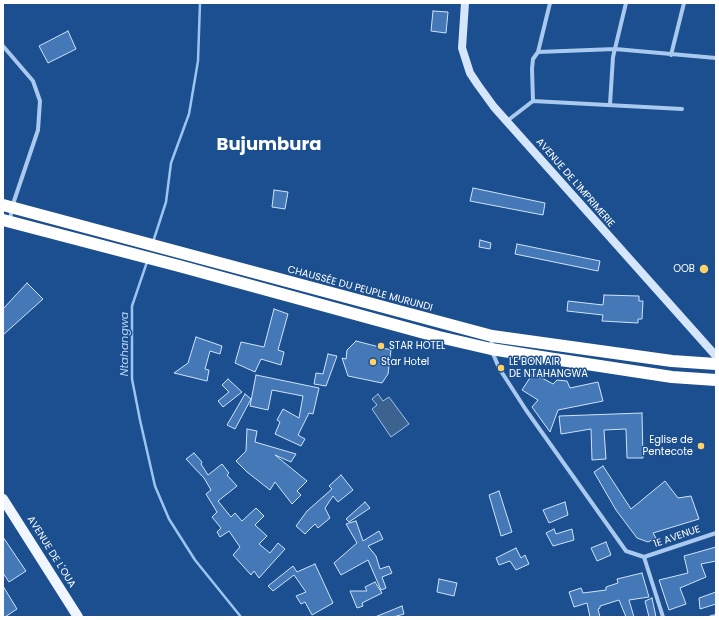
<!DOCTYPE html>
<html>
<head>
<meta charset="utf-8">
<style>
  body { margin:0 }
  #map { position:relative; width:719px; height:620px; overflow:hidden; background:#1b4f8f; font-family:Poppins,sans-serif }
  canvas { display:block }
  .frame { position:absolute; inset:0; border:4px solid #fff; pointer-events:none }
</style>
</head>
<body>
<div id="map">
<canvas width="719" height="620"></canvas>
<div class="frame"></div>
</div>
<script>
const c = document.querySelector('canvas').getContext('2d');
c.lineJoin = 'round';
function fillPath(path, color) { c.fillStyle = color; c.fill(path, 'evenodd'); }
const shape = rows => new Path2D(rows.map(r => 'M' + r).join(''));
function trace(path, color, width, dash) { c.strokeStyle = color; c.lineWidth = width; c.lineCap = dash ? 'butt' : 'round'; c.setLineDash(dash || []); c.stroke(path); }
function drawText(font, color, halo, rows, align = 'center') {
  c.font = font + ' Poppins,sans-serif'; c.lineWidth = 3; c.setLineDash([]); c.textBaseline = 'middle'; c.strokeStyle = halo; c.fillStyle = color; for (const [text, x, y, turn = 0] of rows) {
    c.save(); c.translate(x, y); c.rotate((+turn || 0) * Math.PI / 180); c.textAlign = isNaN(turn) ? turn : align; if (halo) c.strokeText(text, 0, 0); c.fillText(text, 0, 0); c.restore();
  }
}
const water = shape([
  [378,394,383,401,389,397,409,424,391,437,372,409,377,405,372,399,378,394]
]);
fillPath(water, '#3c6290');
trace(water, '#9cc4f0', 1);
trace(shape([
  [153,242,166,202,171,163,189,114,198,61,200,3],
  [147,262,132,306,132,379,140,420,155,486,169,519,195,560,241,617]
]), '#9cc4f0', 2.5);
const building = shape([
  [433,11,448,12,446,33,431,31,433,11],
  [68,31,76,49,48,63,39,46,68,31],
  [473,188,545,203,543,215,470,201,473,188],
  [274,190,288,192,285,209,272,207,274,190],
  [480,240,491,243,490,249,479,247,480,240],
  [517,244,600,261,598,271,515,254,517,244],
  [27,283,43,299,3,335,3,309,27,283],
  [604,295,639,296,639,301,643,301,642,319,638,319,638,323,602,321,603,315,567,311,568,301,603,305,604,295],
  [274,309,288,314,278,350,284,352,281,365,261,359,255,372,235,363,241,342,264,347,274,309],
  [196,337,222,346,220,354,210,351,205,369,209,370,207,381,174,373,188,363,196,337],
  [356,341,391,350,388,374,382,383,348,376,342,358,346,359,347,350,356,341],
  [328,354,337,356,326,386,314,384,316,373,323,374,328,354],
  [533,373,553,384,557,380,567,381,570,388,598,382,603,401,558,410,550,432,532,407,538,400,522,390,533,373],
  [256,375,319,388,313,414,309,413,298,435,305,439,301,446,275,434,280,422,277,420,283,409,299,418,303,396,272,390,268,410,250,406,256,375],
  [228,379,242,392,223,407,218,401,229,392,222,385,228,379],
  [245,394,251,399,235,429,227,425,245,394],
  [642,413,643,458,627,458,626,429,604,430,606,459,592,460,591,429,561,434,559,416,642,413],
  [247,429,257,431,255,442,296,454,291,462,275,455,307,481,297,491,301,495,292,504,275,482,270,490,247,472,236,461,246,451,247,429],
  [194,453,202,462,201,464,208,475,222,464,229,473,227,475,237,486,218,501,231,517,235,513,242,521,256,508,264,516,255,525,267,536,259,544,270,553,278,543,285,549,259,578,254,571,251,575,233,555,240,547,229,531,220,537,217,532,221,528,212,517,217,512,206,494,211,490,204,478,186,459,194,453],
  [603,466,631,509,665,481,678,498,691,496,699,519,653,533,656,538,648,542,637,538,616,510,594,472,603,466],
  [341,475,353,490,338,502,333,496,325,508,330,518,318,528,315,524,305,534,296,526,307,511,332,489,329,486,341,475],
  [499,491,512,532,501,536,489,495,499,491],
  [365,502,370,508,349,522,346,519,365,502],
  [565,502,568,515,549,523,543,510,565,502],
  [356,521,363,541,379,531,383,539,368,546,376,556,380,569,389,566,392,573,382,577,386,588,381,590,368,560,341,575,334,563,357,543,346,524,356,521],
  [554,529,556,534,572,529,574,540,553,546,546,533,554,529],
  [3,537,26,571,9,582,3,573,3,537],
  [606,542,611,555,597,561,591,548,606,542],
  [716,547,716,561,701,564,706,577,680,588,686,604,669,610,659,580,688,573,684,556,716,547],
  [516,548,521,558,525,555,529,564,516,570,510,561,499,565,496,558,516,548],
  [315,564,333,603,312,615,305,602,301,604,296,596,306,592,294,575,273,591,268,586,293,566,297,572,315,564],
  [642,573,649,597,629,600,634,617,626,617,619,600,600,606,600,608,598,609,600,617,590,617,587,603,574,607,569,592,581,588,583,593,606,590,606,587,618,583,617,579,642,573],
  [439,579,457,583,454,596,437,592,439,579],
  [375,582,382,593,362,603,363,606,357,608,350,591,367,591,365,587,375,582],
  [3,586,17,609,5,617,3,617,3,586],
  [716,592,716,604,700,609,699,598,716,592],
  [652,598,656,617,649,617,645,601,652,598],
  [402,606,404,614,393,617,375,617,402,606]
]);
fillPath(building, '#4478b7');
trace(building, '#cfe3fa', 1);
trace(shape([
  [3,46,33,81,40,101,38,130,12,207,10,221],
  [538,52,615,49,716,58],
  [671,55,684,3],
  [533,101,532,69,533,59,538,52,550,3],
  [610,104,613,57,626,3],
  [507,121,533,101,682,109],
  [492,336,491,349,499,368,526,410,626,551,644,557,663,617],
  [644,557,716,533],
  [711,617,716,616]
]), '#a9c9ee', 4);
trace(shape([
  [465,3,462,48,470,73,478,85,494,107,716,356]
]), '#d6e6fa', 8);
trace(shape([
  [3,499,78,617]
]), '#f0f6ff', 10);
trace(shape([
  [3,205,492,336,672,361,716,364],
  [3,220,179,266,439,337,491,349,554,359,672,377,716,380]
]), '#fff', 12);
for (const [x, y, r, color] of [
  [704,269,5,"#ffd166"],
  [381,346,4,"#ffd166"],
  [373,362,4,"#ffd166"],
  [501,368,4,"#ffd166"],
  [701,446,4,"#ffd166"]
]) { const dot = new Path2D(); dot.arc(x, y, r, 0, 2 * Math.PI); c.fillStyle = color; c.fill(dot); trace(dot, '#1b4f8f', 1.5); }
drawText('10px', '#fff', '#1b4f8f', [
  ["AVENUE DE L'IMPRIMERIE",575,183,49],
  ["CHAUSSÉE DU PEUPLE MURUNDI",360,289,15],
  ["1E AVENUE",677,537,-19],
  ["AVENUE DE L'OUA",51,552,58]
]);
drawText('10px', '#fff', '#1b4f8f', [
  ["OOB",695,269,"right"],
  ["STAR HOTEL",389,346],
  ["Star Hotel",381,362],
  ["LE BON AIR",509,362],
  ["DE NTAHANGWA",509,374],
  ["Eglise de",693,440,"right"],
  ["Pentecote",693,452,"right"]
], 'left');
drawText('italic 11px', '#b5d3f5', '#1b4f8f', [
  ["Ntahangwa",125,344,-90]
]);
drawText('bold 18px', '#fff', '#1b4f8f', [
  ["Bujumbura",269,145]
]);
</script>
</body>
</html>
